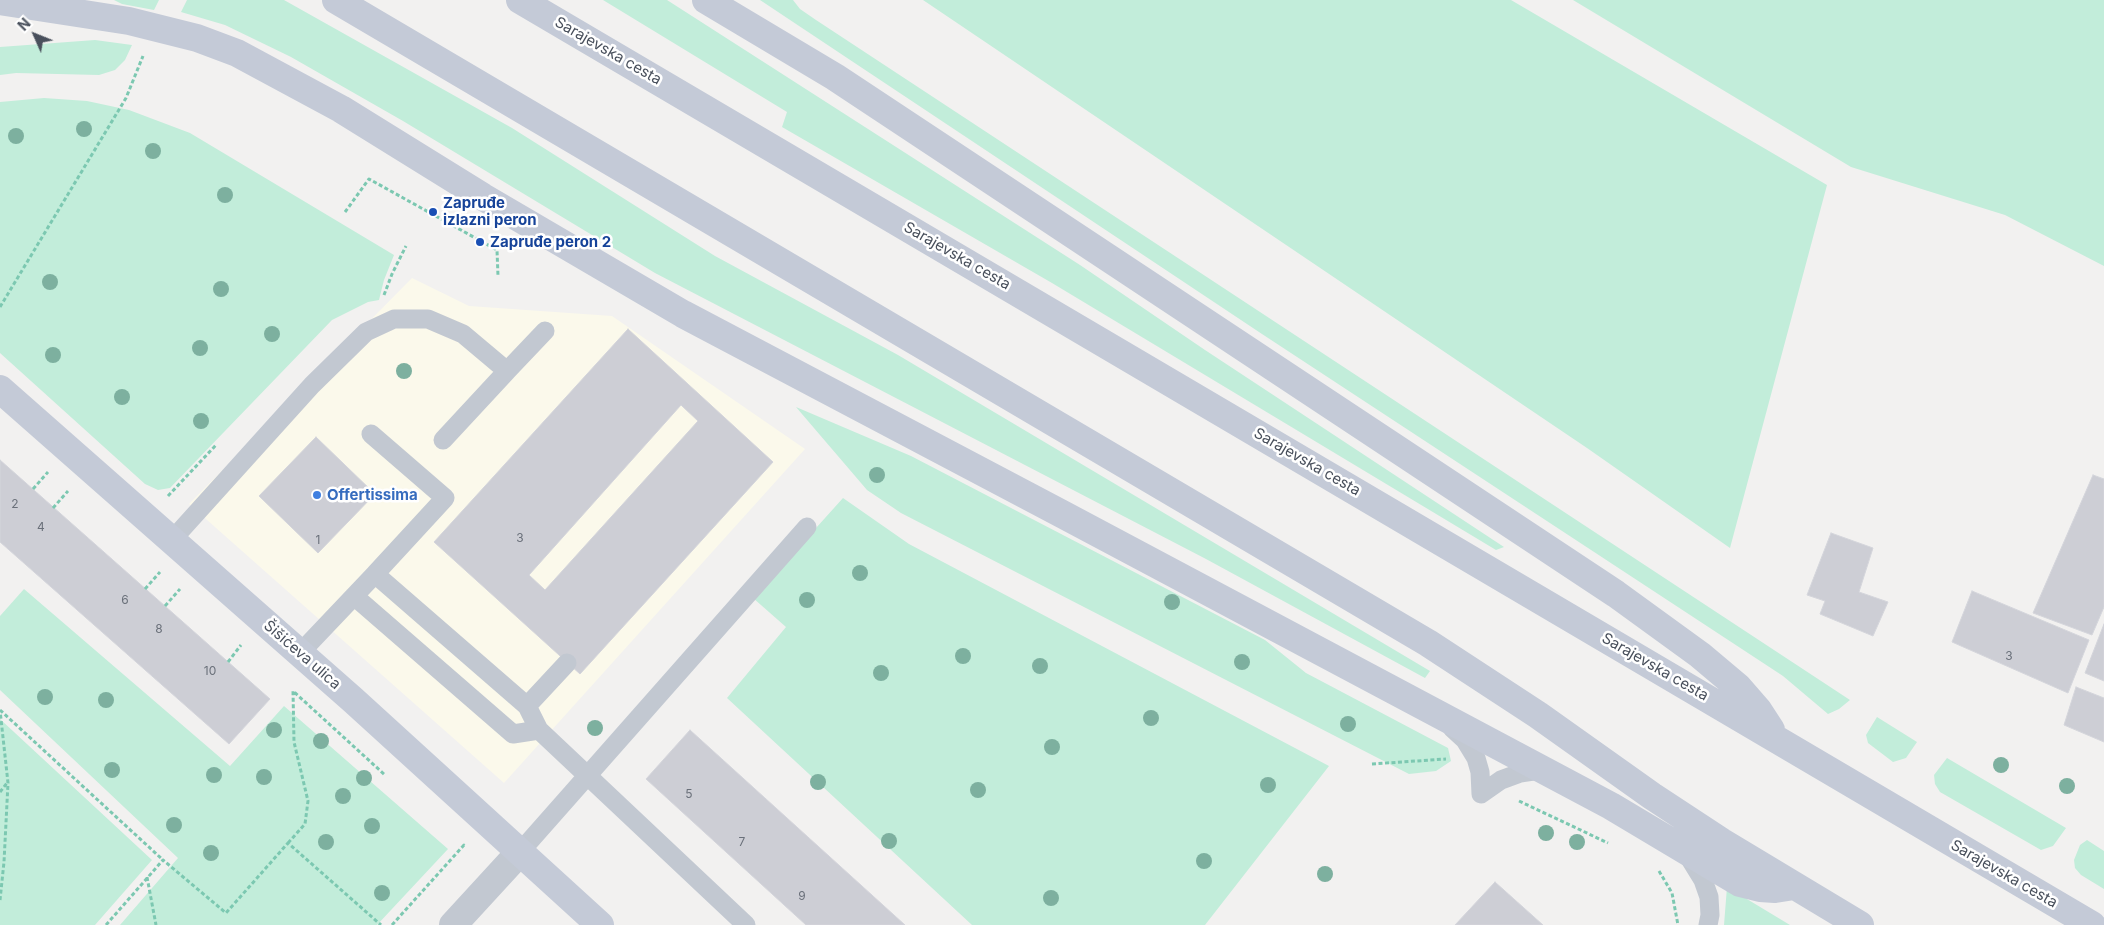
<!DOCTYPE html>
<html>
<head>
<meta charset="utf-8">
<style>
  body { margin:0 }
  #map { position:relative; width:2104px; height:925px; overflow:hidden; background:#f2f1f0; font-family:Inter,sans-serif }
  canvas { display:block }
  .north { position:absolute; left:10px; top:10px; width:50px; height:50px; -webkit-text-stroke:4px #fff; paint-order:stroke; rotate:314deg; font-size:14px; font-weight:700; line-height:20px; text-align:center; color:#49505c }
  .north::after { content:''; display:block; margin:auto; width:18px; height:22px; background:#49505c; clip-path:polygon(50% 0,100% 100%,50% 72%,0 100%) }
</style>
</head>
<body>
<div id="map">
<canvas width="2104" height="925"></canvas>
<div class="north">N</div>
</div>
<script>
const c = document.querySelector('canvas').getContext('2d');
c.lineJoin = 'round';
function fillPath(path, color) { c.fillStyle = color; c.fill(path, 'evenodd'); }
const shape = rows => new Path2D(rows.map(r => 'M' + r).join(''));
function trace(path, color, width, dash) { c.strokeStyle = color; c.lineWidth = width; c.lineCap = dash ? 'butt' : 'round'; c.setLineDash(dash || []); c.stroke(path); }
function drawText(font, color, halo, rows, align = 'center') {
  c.font = font + ' Inter,sans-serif'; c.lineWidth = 5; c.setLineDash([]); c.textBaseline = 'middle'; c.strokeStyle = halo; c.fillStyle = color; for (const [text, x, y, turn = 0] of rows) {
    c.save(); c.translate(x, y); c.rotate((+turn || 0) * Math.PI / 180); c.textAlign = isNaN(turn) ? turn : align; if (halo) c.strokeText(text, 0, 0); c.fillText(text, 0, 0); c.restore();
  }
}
fillPath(shape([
  [412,278,469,306,612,316,805,449,504,783,189,504]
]), '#fbf9eb');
fillPath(shape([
  [114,0,159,0,154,10,122,4],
  [187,0,284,0,512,128,715,256,898,355,1430,671,1425,678,1206,559,655,273,403,121,291,57,225,25,181,12],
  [603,0,667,0,1080,265,1205,350,1504,547,1496,550,1052,283,782,127,787,112],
  [760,0,793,0,800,9,816,20,1850,700,1839,709,1828,714,1783,676,1262,334],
  [923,0,1511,0,1827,185,1730,548,1587,448],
  [1573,0,2104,0,2104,266,2005,215,1851,167],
  [95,40,132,45,125,60,115,70,99,75,16,73,0,75,0,47],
  [44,98,87,101,129,110,190,133,394,255,384,280,379,300,368,302,332,320,170,488,158,490,145,484,0,353,0,102],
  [796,407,911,456,1265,640,1306,673,1448,748,1451,761,1436,771,1409,774,901,513,867,490],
  [843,498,909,544,1329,766,1205,925,972,925,727,698,786,627,753,598],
  [24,589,230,766,284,706,448,849,377,925,120,925,178,858,0,690,0,616],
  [1877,717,1917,742,1906,758,1893,762,1868,743,1866,735],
  [0,719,152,860,95,925,0,925],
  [1947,758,2066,828,2053,846,2041,850,1940,792,1935,784,1934,775],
  [2087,840,2104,851,2104,889,2081,875,2075,868,2074,860,2080,845],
  [1727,887,1790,925,1724,925]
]), '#c2edda');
const building = shape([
  [628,329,773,462,580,674,434,542,628,329],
  [681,405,698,421,545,590,529,575,681,405],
  [316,437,375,494,318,553,259,496,316,437],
  [0,460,270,699,229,744,0,542,0,460],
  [2093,475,2104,479,2104,607,2092,635,2033,613,2093,475],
  [1831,533,1873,548,1859,592,1888,602,1873,636,1820,614,1825,601,1807,595,1831,533],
  [1972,591,2089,640,2068,693,1952,642,1972,591],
  [2104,624,2104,681,2085,673,2104,624],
  [2076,687,2104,698,2104,742,2064,725,2076,687],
  [690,730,905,925,806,925,646,779,690,730],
  [1495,882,1543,925,1455,925,1495,882]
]);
fillPath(building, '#cdced5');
trace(building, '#d4d5db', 1);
trace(shape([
  [345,212,369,179,497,250,498,276],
  [384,295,392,274,406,246],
  [0,307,126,98,143,56],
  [33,489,48,472],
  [168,496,216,445],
  [53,508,68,491],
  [145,589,160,572],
  [165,606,180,589],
  [228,662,241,645],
  [0,710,163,860],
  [1372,764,1446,759],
  [0,792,7,783],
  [1519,801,1608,843],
  [288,843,305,824,308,801,294,742,293,691,385,775],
  [1659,871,1672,893,1678,925],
  [147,877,156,925],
  [0,900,4,862,8,783,0,710],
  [106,925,163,860,226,913,288,843,381,925],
  [392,925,464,845,465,846]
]), '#7cc8b1', 3, [4, 2.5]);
trace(shape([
  [371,434,445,498,375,574],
  [443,440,507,371],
  [172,540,312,385,366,332,394,319,428,319,463,334,507,371,545,331],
  [354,596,513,734,539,730],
  [300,653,375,574,527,706,539,730,746,925],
  [527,706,567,663],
  [1452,728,1465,740,1476,758,1480,772,1481,794],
  [1481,794,1501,780,1520,773,1540,770],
  [520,852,807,527],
  [1687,854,1703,880,1709,897,1710,915,1708,925]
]), '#c2c8d1', 19);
trace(shape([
  [453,925,520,852]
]), '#c2c8d1', 28);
trace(shape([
  [336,0,1428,643,1538,715,1652,796,1722,842,1860,925],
  [520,0,2092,925],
  [706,0,835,77,1616,594,1700,655,1738,687,1758,710,1771,730],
  [0,1,129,21,197,38,237,53,341,109,483,197,683,314,1062,514,1611,806,1740,883,1760,888,1775,889,1794,886],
  [0,389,353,700,600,925]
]), '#c4cad7', 28);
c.fillStyle = '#7db09f';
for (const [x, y] of [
  [84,129],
  [16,136],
  [153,151],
  [225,195],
  [50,282],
  [221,289],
  [272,334],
  [200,348],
  [53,355],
  [404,371],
  [122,397],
  [201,421],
  [877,475],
  [860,573],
  [807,600],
  [1172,602],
  [963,656],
  [1242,662],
  [1040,666],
  [881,673],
  [45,697],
  [106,700],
  [1151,718],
  [1348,724],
  [595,728],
  [274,730],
  [321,741],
  [1052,747],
  [2001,765],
  [112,770],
  [214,775],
  [264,777],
  [364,778],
  [818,782],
  [1268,785],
  [2067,786],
  [978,790],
  [343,796],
  [174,825],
  [372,826],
  [1546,833],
  [889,841],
  [326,842],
  [1577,842],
  [211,853],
  [1204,861],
  [1325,874],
  [382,893],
  [1051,898]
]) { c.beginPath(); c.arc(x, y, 8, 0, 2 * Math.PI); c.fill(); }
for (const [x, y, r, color] of [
  [433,212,5,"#1a4fb4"],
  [480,242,5,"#1a4fb4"],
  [317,495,5,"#3f7fe0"]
]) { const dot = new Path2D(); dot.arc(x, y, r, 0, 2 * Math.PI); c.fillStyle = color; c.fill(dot); trace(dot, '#fff', 2); }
drawText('12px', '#6a707a', null, [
  ["2",15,504],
  ["4",41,527],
  ["3",520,538],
  ["1",318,540],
  ["6",125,600],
  ["8",159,629],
  ["3",2009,656],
  ["10",210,671],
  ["5",689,794],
  ["7",742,842],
  ["9",802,896]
]);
drawText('15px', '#49505c', '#fff', [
  ["Sarajevska cesta",608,51,30],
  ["Sarajevska cesta",957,256,30],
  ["Sarajevska cesta",1307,462,30],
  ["Šišićeva ulica",302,655,41],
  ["Sarajevska cesta",1655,667,30],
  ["Sarajevska cesta",2004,874,30]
]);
drawText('bold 15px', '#164399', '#fff', [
  ["Zapruđe",443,203],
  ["izlazni peron",443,220],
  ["Zapruđe peron 2",490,242]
], 'left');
drawText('bold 15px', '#366cbe', '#fff', [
  ["Offertissima",327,495]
], 'left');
</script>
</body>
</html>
